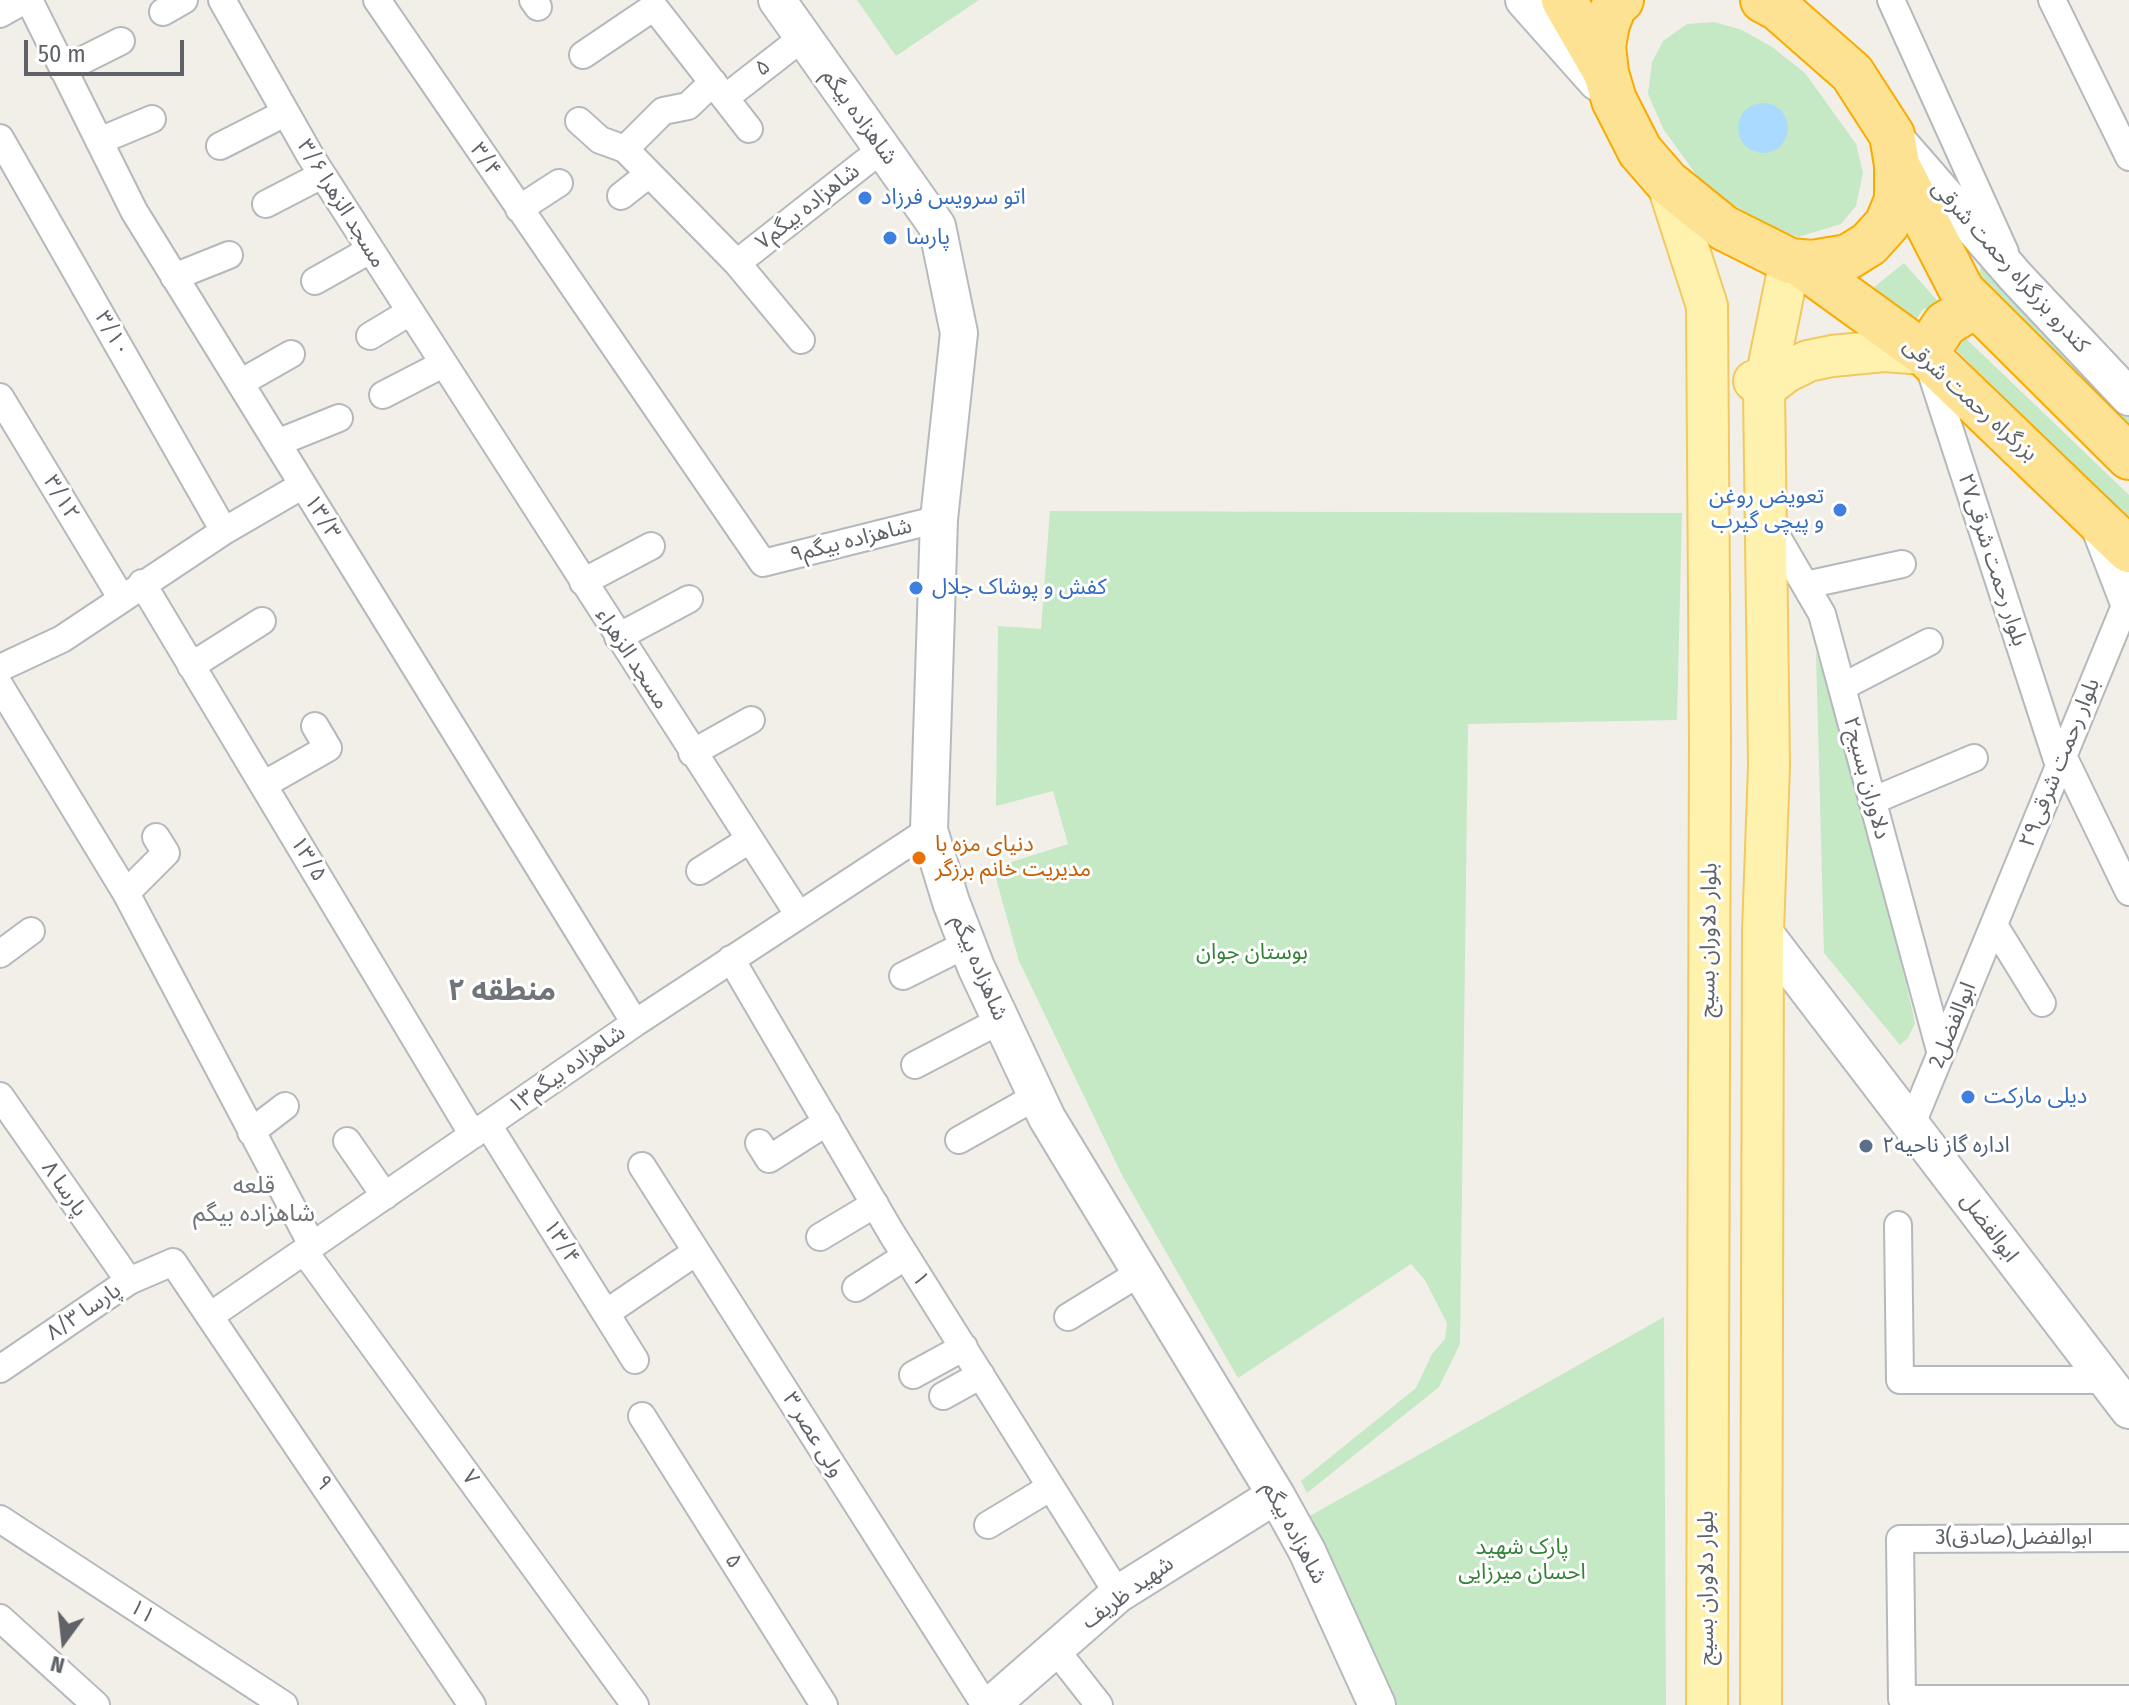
<!DOCTYPE html>
<html>
<head>
<meta charset="utf-8">
<style>
  body { margin:0 }
  #map { position:relative; width:2129px; height:1705px; overflow:hidden; background:#f1efe8; font-family:"Fira Sans Condensed",sans-serif }
  canvas { display:block }
  .north { position:absolute; left:24px; top:1601px; width:80px; height:80px; -webkit-text-stroke:6px #fff; paint-order:stroke; rotate:195deg; font-size:22px; font-weight:700; line-height:32px; text-align:center; color:#5f6368 }
  .north::after { content:''; display:block; margin:auto; width:28px; height:36px; background:#5f6368; clip-path:polygon(50% 0,100% 100%,50% 72%,0 100%) }
  .scale { position:absolute; left:24px; top:40px; width:160px; height:36px; box-sizing:border-box; border:4px solid #5f6368; border-top:0; padding-left:10px; font-size:24px; line-height:28px; white-space:nowrap; color:#5f6368; -webkit-text-stroke:6px #fff; paint-order:stroke }
</style>
</head>
<body>
<div id="map">
<canvas width="2129" height="1705"></canvas>
<div class="north">N</div>
<div class="scale">50 m</div>
</div>
<script>
const c = document.querySelector('canvas').getContext('2d');
c.lineJoin = 'round';
function fillPath(path, color) { c.fillStyle = color; c.fill(path, 'evenodd'); }
const shape = rows => new Path2D(rows.map(r => 'M' + r).join(''));
function trace(path, color, width, dash) { c.strokeStyle = color; c.lineWidth = width; c.lineCap = dash ? 'butt' : 'round'; c.setLineDash(dash || []); c.stroke(path); }
function drawText(font, color, halo, rows, align = 'center') {
  c.font = font + ' "Fira Sans Condensed","Noto Sans Arabic",sans-serif'; c.lineWidth = 6; c.setLineDash([]); c.textBaseline = 'middle'; c.strokeStyle = halo; c.fillStyle = color; for (const [text, x, y, turn = 0] of rows) {
    c.save(); c.translate(x, y); c.rotate((+turn || 0) * Math.PI / 180); c.textAlign = isNaN(turn) ? turn : align; if (halo) c.strokeText(text, 0, 0); c.fillText(text, 0, 0); c.restore();
  }
}
fillPath(shape([
  [857,0,979,0,896,56],
  [1714,22,1742,30,1772,47,1805,73,1856,144,1863,173,1856,206,1841,224,1798,237,1764,225,1703,184,1664,130,1648,94,1652,62,1663,41,1687,24],
  [1904,263,1941,305,1923,309,1915,321,1873,288],
  [1981,266,2129,414,2129,427,1979,277],
  [1956,329,2129,495,2129,520,1947,341],
  [1050,511,1682,513,1677,720,1468,724,1460,1344,1439,1387,1307,1493,1301,1481,1416,1388,1432,1354,1445,1339,1447,1323,1425,1280,1411,1264,1238,1378,1122,1175,1019,961,993,868,1068,844,1053,791,996,806,998,626,1041,629],
  [1816,652,1856,771,1912,1009,1915,1023,1908,1038,1900,1045,1824,953],
  [1664,1317,1666,1705,1394,1705,1308,1517]
]), '#c5e8c5');
fillPath(shape([
  '1738 128a25 25 0 1 1 50 0a25 25 0 1 1-50 0Z'
]), '#aadaff');
const street = shape([
  [29,0,134,211,635,1023],
  [222,0,311,157,798,914],
  [377,0,763,563,939,519],
  [533,0,538,7],
  [1891,0,2005,252],
  [2052,0,2129,157],
  [163,12,184,0],
  [0,14,25,0],
  [583,55,654,7,749,129],
  [63,70,121,41],
  [713,82,688,106,663,111,625,149,737,263],
  [725,98,802,38],
  [579,121,600,140,625,149],
  [0,138,224,531],
  [99,141,152,119],
  [220,146,285,113],
  [621,196,649,174],
  [266,204,322,175],
  [519,209,559,183],
  [174,277,229,255],
  [315,281,370,250],
  [370,336,410,312],
  [801,340,737,263,882,149],
  [1929,366,2059,766],
  [240,383,291,354],
  [383,395,443,364],
  [0,397,122,599],
  [277,443,339,418],
  [1769,523,1822,614,1941,1054],
  [583,582,651,546],
  [142,583,473,1135],
  [1806,585,1902,564],
  [618,637,689,599],
  [191,666,262,621],
  [0,668,62,639,224,531,303,485],
  [0,686,126,893,312,1245],
  [1842,687,1929,642],
  [692,753,751,720],
  [2063,756,2129,892],
  [263,785,328,748,315,726],
  [1872,801,1974,758],
  [700,871,749,840],
  [126,893,166,853,156,837],
  [1994,925,2042,1003],
  [0,954,31,931],
  [731,959,892,1234,1118,1594],
  [903,976,967,944],
  [915,1065,1001,1020],
  [0,1096,129,1281],
  [488,1125,635,1360],
  [1911,1126,2127,601],
  [251,1132,285,1106],
  [959,1140,1037,1096],
  [347,1141,385,1196],
  [759,1143,769,1159,827,1122],
  [642,1166,985,1705],
  [1898,1225,1900,1380,2106,1380],
  [820,1237,875,1204],
  [304,1251,635,1705],
  [856,1288,906,1256],
  [606,1313,696,1252],
  [210,1316,635,1023,929,830],
  [1068,1317,1141,1272],
  [0,1369,129,1281,173,1262,472,1705],
  [913,1375,964,1347],
  [943,1396,981,1375],
  [642,1416,824,1705],
  [0,1519,284,1705],
  [988,1525,1051,1487],
  [2129,1538,1900,1539,1902,1699,2129,1699],
  [0,1618,96,1705],
  [1055,1649,1099,1705]
]);
const secondary = shape([
  [777,0,937,226,959,333,939,519,929,830,951,902,976,967,1047,1118,1276,1495,1307,1551,1377,1705],
  [1524,0,1597,82],
  [1894,137,2016,277,2129,397],
  [2097,520,2129,603],
  [1763,931,2129,1410],
  [991,1705,1118,1594,1276,1495]
]);
const primary = shape([
  [1667,182,1707,306,1710,740,1707,1705],
  [1754,381,1764,389,1786,372,1808,361,1832,356,1884,351,1925,354],
  [1761,1705,1763,931,1769,766,1764,389,1790,261]
]);
const highway = shape([
  [1564,0,1605,71],
  [1621,0,1614,6,1607,24,1603,46,1606,73,1614,100,1640,151,1667,182,1724,228,1790,261,1812,263,1848,257,1869,244,1887,224,1897,200,1897,165,1892,135,1852,73,1778,8,1763,0],
  [1897,165,1962,291,2129,457],
  [1799,263,1925,354,2129,550],
  [1925,354,1945,324,1976,305]
]);
trace(street, '#b5b8bc', 30);
trace(secondary, '#b6babf', 40);
trace(primary, '#f2c960', 44);
trace(highway, '#f9ab00', 48);
trace(street, '#fff', 26);
trace(secondary, '#fff', 36);
trace(primary, '#fff2af', 40);
trace(highway, '#fde293', 44);
for (const [x, y, r, color] of [
  [865,198,8,"#3f7fe0"],
  [890,238,8,"#3f7fe0"],
  [1840,510,8,"#3f7fe0"],
  [916,588,8,"#3f7fe0"],
  [919,858,8,"#e8710a"],
  [1968,1097,8,"#3f7fe0"],
  [1866,1146,8,"#5c6f8a"]
]) { const dot = new Path2D(); dot.arc(x, y, r, 0, 2 * Math.PI); c.fillStyle = color; c.fill(dot); trace(dot, '#fff', 3); }
drawText('22px', '#5f6368', '#fff', [
  ["۵",763,68,-38],
  ["شاهزاده بیگم",859,117,54],
  ["۳/۴",485,160,55],
  ["مسجد الزهرا ۳/۶",341,204,58],
  ["شاهزاده بیگم۷",808,207,-38],
  ["کندرو بزرگراه رحمت شرقی",2010,267,48],
  ["۳/۱۰",112,334,60],
  ["بزرگراه رحمت شرقی",1970,400,42],
  ["۳/۱۲",61,498,59],
  ["۱۳/۳",322,517,58],
  ["شاهزاده بیگم۹",851,541,-14],
  ["بلوار رحمت شرقی۲۷",1992,560,72],
  ["مسجد الزهراء",632,659,57],
  ["بلوار رحمت شرقی۲۹",2060,763,-68],
  ["دلاوران بسیج۲",1866,778,75],
  ["۱۳/۵",308,859,59],
  ["بلوار دلاوران بسیج",1709,940,-89],
  ["شاهزاده بیگم",979,968,67],
  ["ابوالفضل2",1953,1025,-68],
  ["شاهزاده بیگم۱۳",567,1070,-35],
  ["۸ پارسا",64,1189,55],
  ["ابوالفضل",1989,1228,53],
  ["۱۳/۴",561,1242,58],
  ["۱",920,1279,58],
  ["۸/۳ پارسا",84,1312,-34],
  ["ولی عصر ۳",813,1435,58],
  ["۷",470,1478,54],
  ["۹",323,1483,56],
  ["شاهزاده بیگم",1294,1533,62],
  ["3ابوالفضل(صادق)",2014,1538],
  ["۵",733,1561,58],
  ["بلوار دلاوران بسیج",1707,1588,-90],
  ["شهید ظریف",1128,1593,-36],
  ["۱۱",142,1612,33]
]);
drawText('22px', '#366cbe', '#fff', [
  ["اتو سرویس فرزاد",881,198],
  ["پارسا",906,238],
  ["تعویض روغن",1824,497,"right"],
  ["و پیچی گیرب",1824,522,"right"],
  ["کفش و پوشاک جلال",932,588],
  ["دیلی مارکت",1984,1097]
], 'left');
drawText('22px', '#c56008', '#fff', [
  ["دنیای مزه با",935,845],
  ["مدیریت خانم برزگر",935,870]
], 'left');
drawText('22px', '#348238', '#fff', [
  ["بوستان جوان",1252,953],
  ["پارک شهید",1522,1548],
  ["احسان میرزایی",1522,1573]
]);
drawText('22px', '#4e5e75', '#fff', [
  ["اداره گاز ناحیه۲",1882,1146]
], 'left');
drawText('24px', '#70757a', '#fff', [
  ["قلعه",254,1186],
  ["شاهزاده بیگم",254,1214]
]);
drawText('bold 30px', '#70757a', '#fff', [
  ["منطقه ۲",502,992]
]);
</script>
</body>
</html>
